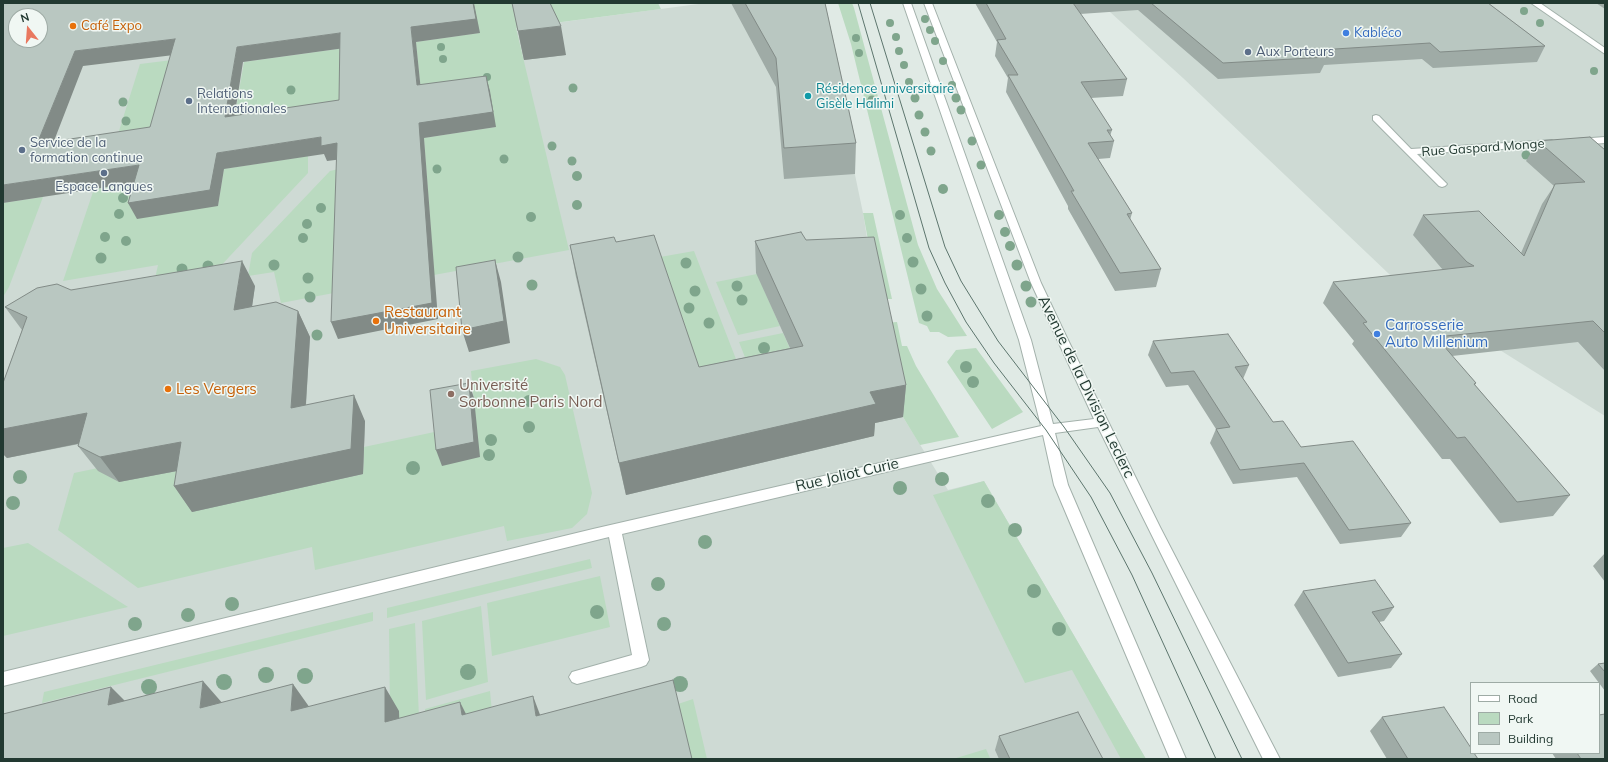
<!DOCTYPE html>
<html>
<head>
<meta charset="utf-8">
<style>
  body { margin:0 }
  #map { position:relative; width:1608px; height:762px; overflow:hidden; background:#e0eae5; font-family:Mulish,sans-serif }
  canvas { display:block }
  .frame { position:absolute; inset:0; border:4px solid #223931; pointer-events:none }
  .legend { position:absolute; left:1470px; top:682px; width:130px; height:72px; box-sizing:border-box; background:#f0f7f3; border:1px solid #9eaba5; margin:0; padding:5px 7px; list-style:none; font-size:12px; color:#223931 }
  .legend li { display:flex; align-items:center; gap:8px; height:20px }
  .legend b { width:20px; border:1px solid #9eaba5 }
  .north { position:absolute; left:8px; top:8px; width:40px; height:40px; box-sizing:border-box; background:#f0f7f3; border:1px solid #9eaba5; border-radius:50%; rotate:343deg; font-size:11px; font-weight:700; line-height:16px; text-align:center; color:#223931 }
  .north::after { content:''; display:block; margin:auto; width:14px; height:18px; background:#e9785f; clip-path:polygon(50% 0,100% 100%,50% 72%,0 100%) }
</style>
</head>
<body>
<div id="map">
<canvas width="1608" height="762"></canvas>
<div class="frame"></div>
<ul class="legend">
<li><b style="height:5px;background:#fff"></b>Road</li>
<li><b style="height:11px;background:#badac0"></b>Park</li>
<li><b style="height:11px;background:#b9c7c1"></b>Building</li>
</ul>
<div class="north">N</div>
</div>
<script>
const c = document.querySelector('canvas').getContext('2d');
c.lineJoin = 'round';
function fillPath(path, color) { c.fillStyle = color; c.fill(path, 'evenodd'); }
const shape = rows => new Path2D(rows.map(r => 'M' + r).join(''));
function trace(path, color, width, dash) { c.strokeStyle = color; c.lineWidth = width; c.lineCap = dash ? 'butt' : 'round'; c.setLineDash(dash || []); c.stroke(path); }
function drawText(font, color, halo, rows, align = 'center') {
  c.font = font + ' Mulish,sans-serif'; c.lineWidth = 3; c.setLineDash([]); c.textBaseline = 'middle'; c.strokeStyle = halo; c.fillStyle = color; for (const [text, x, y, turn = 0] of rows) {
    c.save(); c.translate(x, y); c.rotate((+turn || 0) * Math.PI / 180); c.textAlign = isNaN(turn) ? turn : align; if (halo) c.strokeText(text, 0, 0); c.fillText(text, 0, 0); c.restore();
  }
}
fillPath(shape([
  [3,3,510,3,517,28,706,3,819,3,863,213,872,269,903,417,948,490,984,481,1146,759,3,759],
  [16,16,40,16,40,40,16,40],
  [1100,3,1605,3,1605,416,1409,293,1183,78]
]), '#cedad4');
fillPath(shape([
  [413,3,658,3,661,9,516,28,569,250,434,275,424,138,496,127,422,101,416,42,479,33],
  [838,3,852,3,854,8,918,245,937,289,967,336,948,337,939,332,930,332,927,326,919,323,851,44],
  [345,48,344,116,234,120,244,62],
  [180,59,158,143,113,150,140,64],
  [308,156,308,173,214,273,154,283,158,265,63,281,94,189,147,181,218,206,224,169],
  [343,168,339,292,281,303,274,272,248,276,252,253,330,171],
  [43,197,9,287,3,297,3,203],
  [863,213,873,213,892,299,879,299],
  [694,251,748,390,703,399,576,277,575,272],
  [757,274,780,326,738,335,716,282],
  [897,322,902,346,907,346,916,366,959,437,920,445,903,417,883,323],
  [783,333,803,378,757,388,739,342],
  [976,348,1023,412,992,429,947,362,956,350],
  [536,359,560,367,565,375,592,493,587,514,572,528,507,541,504,526,315,570,312,547,138,588,58,530,74,473,98,468,198,467,192,511,363,474,364,447,439,431,479,457,471,371],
  [984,481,1146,759,1121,759,1072,670,1025,683,933,495],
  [28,543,128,607,3,636,3,548],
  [590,559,592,568,387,618,387,608],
  [600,576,610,627,492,656,487,603],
  [481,606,488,682,426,700,422,621],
  [373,612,373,621,42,703,44,692],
  [415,623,420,741,390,713,389,629],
  [490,691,494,733,427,738,425,709],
  [693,699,707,759,691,759,678,704],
  [986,749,990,758,953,759]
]), '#badac0');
const minor = shape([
  [903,3,911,3,1031,340,1053,424,1094,419,1031,283,924,3,932,3,1041,283,1067,338,1160,527,1280,759,1263,759,1098,427,1055,433,1068,485,1186,759,1170,759,1054,485,1043,435,622,534,649,660,646,665,641,667,577,684,572,682,569,677,572,672,632,655,609,537,3,686,3,672,593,529,1041,426,1019,340,903,3],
  [1531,3,1540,3,1605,48,1605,54,1531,3],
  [1376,115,1379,116,1411,149,1552,140,1557,143,1552,146,1417,154,1447,184,1445,186,1442,187,1439,186,1373,120,1373,116,1376,115],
  [1605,137,1605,143,1578,145,1573,142,1578,139,1605,137]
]);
trace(minor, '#a3b1ab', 2);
fillPath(minor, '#fff');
trace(shape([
  [858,3,929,248,945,283,966,322,994,363,1046,430,1091,497,1132,575,1216,759],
  [870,3,945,247,961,281,998,341,1064,427,1110,493,1152,573,1242,759]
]), '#5c756d', 1);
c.fillStyle = '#7fa58c';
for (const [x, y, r] of [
  [1524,11,4],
  [925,19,4],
  [890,23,4],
  [1540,23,4],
  [930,30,4],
  [896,37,4],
  [856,38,4],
  [935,41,4],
  [441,47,4],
  [899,51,4],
  [859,53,4],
  [443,59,4],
  [943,61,4],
  [904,65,4],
  [1594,71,4],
  [487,77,4],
  [909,82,4],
  [952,85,4],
  [573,88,4.5],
  [291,90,4.5],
  [915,98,4.5],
  [956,98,4.5],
  [872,100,4.5],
  [123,102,4.5],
  [961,110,4.5],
  [919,115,4.5],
  [126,121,4.5],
  [925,132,4.5],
  [972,141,4.5],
  [552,146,4.5],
  [931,151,4.5],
  [1526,155,4.5],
  [504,159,4.5],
  [572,161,4.5],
  [981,165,4.5],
  [437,169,4.5],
  [577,176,5],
  [943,189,5],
  [123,198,5],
  [577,205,5],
  [321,208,5],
  [119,214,5],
  [900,215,5],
  [999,215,5],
  [531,217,5],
  [307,224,5],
  [1005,232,5],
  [105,237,5],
  [303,238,5],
  [907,238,5],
  [126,241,5],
  [1010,246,5],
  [518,257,5.5],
  [101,258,5.5],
  [913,262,5.5],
  [686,263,5.5],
  [274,265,5.5],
  [1017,265,5.5],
  [208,266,5.5],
  [182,269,5.5],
  [308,278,5.5],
  [532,285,5.5],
  [737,286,5.5],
  [1026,286,5.5],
  [921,289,5.5],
  [695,291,5.5],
  [310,297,5.5],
  [742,300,5.5],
  [1031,302,5.5],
  [689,308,5.5],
  [927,316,5.5],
  [709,323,5.5],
  [317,335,5.5],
  [764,348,6],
  [966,367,6],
  [973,382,6],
  [529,401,6],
  [529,427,6],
  [491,440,6],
  [489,455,6],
  [413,468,7],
  [20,477,7],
  [942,479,7],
  [900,488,7],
  [988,501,7],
  [13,503,7],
  [1015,530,7],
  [705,542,7],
  [658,584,7],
  [1034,591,7],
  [232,604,7],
  [597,612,7],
  [188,615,7],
  [135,624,7],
  [664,624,7],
  [1059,629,7],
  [468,672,8],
  [266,675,8],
  [305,676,8],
  [224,682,8],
  [680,684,8],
  [149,687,8]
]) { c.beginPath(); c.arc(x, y, r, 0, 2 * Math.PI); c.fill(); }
fillPath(shape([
  [512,3,566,55,524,60],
  [731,3,825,3,856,143,855,174,784,179,776,87],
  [975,3,1488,3,1545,46,1537,62,1433,68,1422,59,1324,65,1320,73,1218,79,1138,10,1080,14,1127,79,1123,96,1091,98,1112,130,1110,136,1114,141,1110,158,1098,159,1132,213,1130,220,1161,269,1156,287,1115,291,1068,209,1068,206,1006,92,1008,78,995,56,997,42],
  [1596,3,1605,3,1605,9],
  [1538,141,1605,150,1605,371,1578,342,1452,356,1476,383,1475,385,1570,495,1553,516,1500,523,1450,459,1442,459,1352,344,1354,341,1323,303,1333,282,1443,270,1413,235,1423,215,1521,253,1542,204,1554,186,1526,161],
  [806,240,906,385,903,417,875,423,874,436,626,495,576,277,570,245,616,242,699,367,790,348,756,273,755,241],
  [255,286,252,306,298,311,310,337,306,405,365,421,363,474,192,512,174,486,177,471,119,482,98,471,78,446,79,444,7,458,3,454,3,383,22,330,5,307,71,290],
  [1153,341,1249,365,1243,379,1273,422,1301,447,1411,523,1401,537,1340,544,1297,477,1233,484,1210,443,1216,429,1188,385,1166,387,1148,355],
  [1605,553,1605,582,1593,566],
  [1303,591,1394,607,1384,621,1379,622,1402,654,1391,668,1338,677,1294,605],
  [1605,663,1605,691,1590,671,1598,664],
  [1382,717,1478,759,1387,759,1370,731],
  [999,736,1103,759,999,759,995,750],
  [1552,753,1599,753,1605,759,1556,759]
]), '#9faba6');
fillPath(shape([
  [473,3,474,3,480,33,416,42,422,101,417,85,411,27],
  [561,26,566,55,524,60,518,31],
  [340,33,345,48,243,62,232,132,225,117,237,47],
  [175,39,182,54,83,66,47,159,37,144,75,51],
  [486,76,490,91,496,127,424,138,438,319,338,339,331,322,419,123],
  [321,137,337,143,343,159,327,161,324,154,224,169,218,206,137,219,128,203,217,153],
  [139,165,147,181,3,203,3,185],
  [495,260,501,282,510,343,469,352,462,330],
  [242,261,255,286,248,335,234,310],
  [298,311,310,337,304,433,291,408],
  [469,383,474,398,480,457,442,466,436,450],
  [906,385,903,417,875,423,874,436,626,495,619,463,870,392],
  [354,395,365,421,363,474,192,512,174,486],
  [87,413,106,438,7,458,3,454,3,429],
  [181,442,198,467,119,482,100,457],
  [203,681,224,705,200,708],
  [293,684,310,708,291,711],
  [111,687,135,711,108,705],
  [385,687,399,711,400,745,385,722],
  [533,696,542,720,536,716],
  [460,702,472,726,462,715]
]), '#828b87');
const building = shape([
  [3,3,473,3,476,19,411,27,417,85,486,76,493,112,419,123,432,303,331,322,337,143,321,146,321,137,217,153,210,190,128,203,139,165,3,185,3,3],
  [16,16,40,16,40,40,16,40,16,16],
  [340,33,339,100,225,117,237,47,340,33],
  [175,39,150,127,37,144,75,51,175,39],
  [512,3,550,3,561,26,518,31,512,3],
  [745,3,825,3,856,143,784,148,776,58,745,3],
  [986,3,1073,3,1127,79,1081,82,1112,130,1107,130,1114,141,1088,143,1132,213,1127,214,1161,269,1120,273,1071,191,1074,191,1008,75,1018,75,997,40,1006,39,986,3],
  [1151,3,1488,3,1545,46,1440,52,1430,43,1319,50,1327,57,1223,63,1151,3],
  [1590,137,1605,150,1605,333,1593,321,1436,337,1476,383,1474,384,1570,495,1517,502,1465,437,1457,438,1363,323,1367,322,1333,282,1474,266,1467,262,1423,215,1479,211,1524,256,1555,184,1585,182,1538,141,1590,137],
  [801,232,806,240,874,237,906,385,870,392,876,404,619,463,570,245,614,237,616,242,654,235,699,367,803,346,755,241,801,232],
  [495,260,504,321,462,330,456,267,495,260],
  [242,261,234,310,276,302,298,311,291,408,354,395,351,449,174,486,181,442,100,457,78,446,87,413,3,429,3,383,27,317,5,307,37,288,57,284,71,290,242,261],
  [1228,334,1249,365,1235,367,1273,422,1283,421,1301,447,1353,441,1411,523,1349,530,1304,463,1240,470,1216,429,1230,427,1194,371,1171,373,1153,341,1228,334],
  [469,383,474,442,436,450,430,390,469,383],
  [1375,580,1394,607,1372,612,1402,654,1348,663,1303,591,1375,580],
  [1605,663,1605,672,1598,664,1605,663],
  [673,680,692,759,3,759,3,714,111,687,108,705,203,681,200,708,293,684,291,711,385,687,385,722,460,702,462,715,533,696,536,716,673,680],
  [1444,707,1471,748,1471,753,1474,753,1478,759,1408,759,1382,717,1444,707],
  [1078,712,1103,759,1010,759,999,736,1078,712],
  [1605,714,1605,759,1581,759,1577,753,1599,753,1599,715,1605,714]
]);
fillPath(building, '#b9c7c1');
trace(building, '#828b87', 1);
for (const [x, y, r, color] of [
  [73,26,4,"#e8710a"],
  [1346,33,4,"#3f7fe0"],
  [1248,52,4,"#5c6f8a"],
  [808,96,4,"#0f9aa8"],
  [189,101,4,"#5c6f8a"],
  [22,150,4,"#5c6f8a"],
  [104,173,4,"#5c6f8a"],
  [376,321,4,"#e8710a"],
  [1377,334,4,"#3f7fe0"],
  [168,389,4,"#e8710a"],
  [451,394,4,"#8d6e63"]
]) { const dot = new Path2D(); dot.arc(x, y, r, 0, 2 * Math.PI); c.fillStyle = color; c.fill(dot); trace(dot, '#f0f7f3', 1.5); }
drawText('13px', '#c56008', '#f0f7f3', [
  ["Café Expo",81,26]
], 'left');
drawText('13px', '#366cbe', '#f0f7f3', [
  ["Kabléco",1354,33]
], 'left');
drawText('13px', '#4e5e75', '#f0f7f3', [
  ["Aux Porteurs",1256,52],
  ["Relations",197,94],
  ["Internationales",197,109],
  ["Service de la",30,143],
  ["formation continue",30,158],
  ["Espace Langues",104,187,"center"]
], 'left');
drawText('13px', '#0d838f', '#f0f7f3', [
  ["Résidence universitaire",816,89],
  ["Gisèle Halimi",816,104]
], 'left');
drawText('13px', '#223931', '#f0f7f3', [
  ["Rue Gaspard Monge",1483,148,-4]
]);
drawText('15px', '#c56008', '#f0f7f3', [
  ["Restaurant",384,312],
  ["Universitaire",384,329],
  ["Les Vergers",176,389]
], 'left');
drawText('15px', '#366cbe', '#f0f7f3', [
  ["Carrosserie",1385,325],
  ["Auto Millenium",1385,342]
], 'left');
drawText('15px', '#785e54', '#f0f7f3', [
  ["Université",459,385],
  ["Sorbonne Paris Nord",459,402]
], 'left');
drawText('15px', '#223931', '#f0f7f3', [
  ["Avenue de la Division Leclerc",1086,387,64],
  ["Rue Joliot Curie",847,475,-13]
]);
</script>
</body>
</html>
